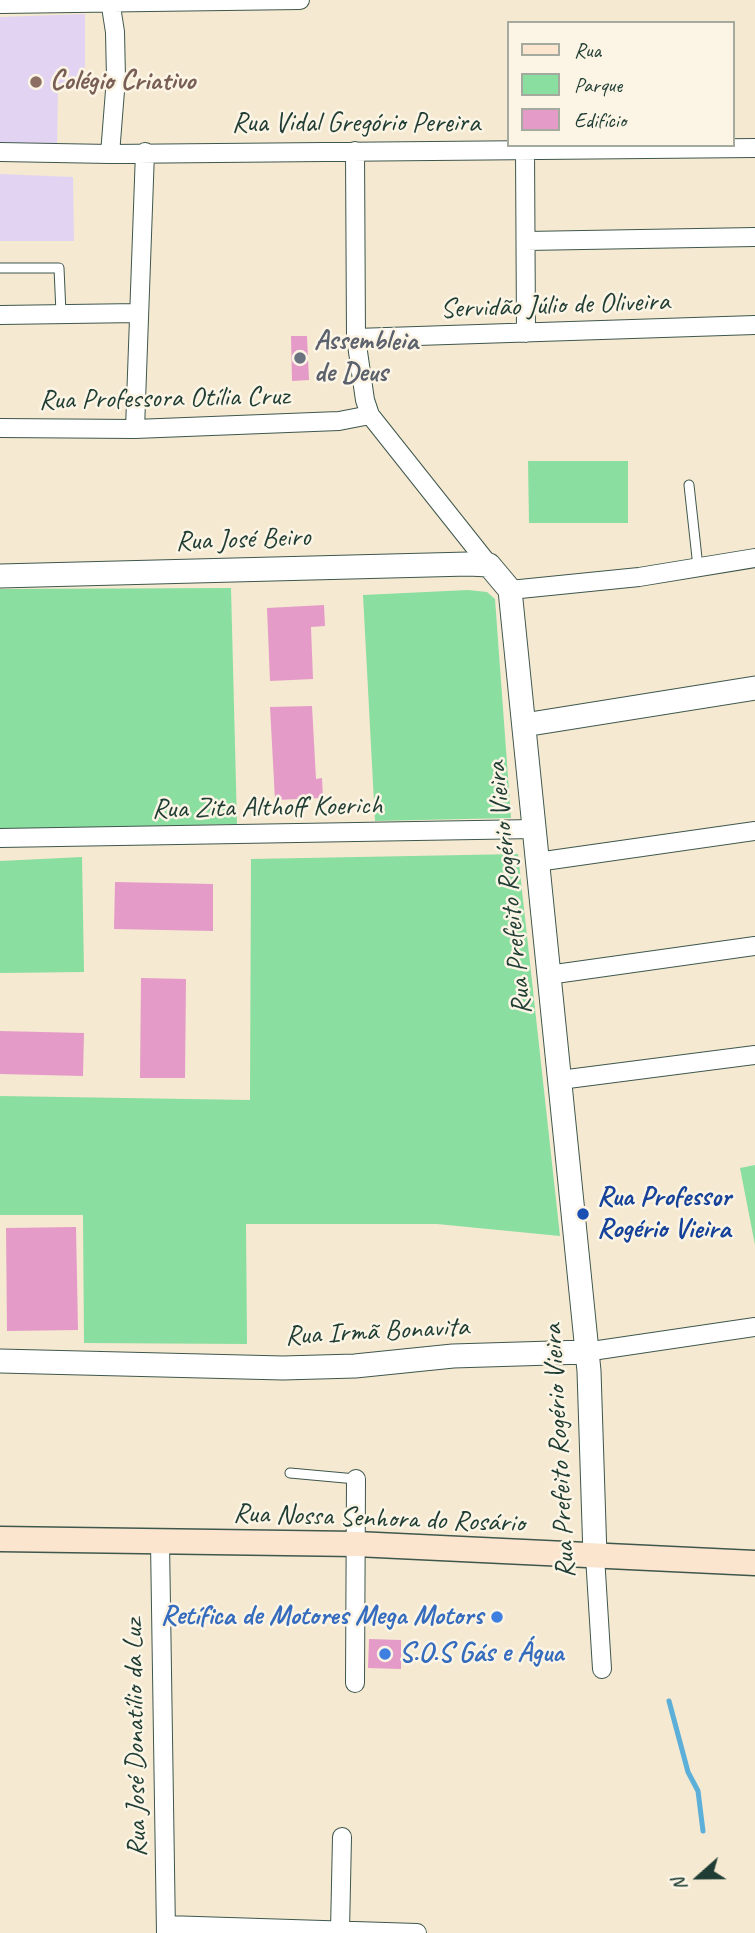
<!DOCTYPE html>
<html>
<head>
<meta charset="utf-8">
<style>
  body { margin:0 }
  #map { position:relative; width:755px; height:1933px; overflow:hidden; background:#f5e9d1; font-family:Caveat,sans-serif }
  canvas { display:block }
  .legend { position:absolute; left:507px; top:21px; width:228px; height:126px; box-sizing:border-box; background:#fcf5e5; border:2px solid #a4ab9e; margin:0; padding:9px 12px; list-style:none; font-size:21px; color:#1f3d34 }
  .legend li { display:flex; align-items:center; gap:14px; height:35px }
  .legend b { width:35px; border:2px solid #a4ab9e }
  .north { position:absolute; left:664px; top:1842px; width:70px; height:70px; -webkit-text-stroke:5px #fcf5e5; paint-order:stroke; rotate:249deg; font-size:19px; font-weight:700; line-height:28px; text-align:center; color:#1f3d34 }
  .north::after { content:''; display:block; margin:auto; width:24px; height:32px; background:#1f3d34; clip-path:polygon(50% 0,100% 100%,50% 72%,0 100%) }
</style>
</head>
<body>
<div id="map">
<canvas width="755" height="1933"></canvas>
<ul class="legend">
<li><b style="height:9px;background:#fbe5cf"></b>Rua</li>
<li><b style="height:19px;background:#8adea0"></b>Parque</li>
<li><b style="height:19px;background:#e49bc8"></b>Edifício</li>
</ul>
<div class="north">N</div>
</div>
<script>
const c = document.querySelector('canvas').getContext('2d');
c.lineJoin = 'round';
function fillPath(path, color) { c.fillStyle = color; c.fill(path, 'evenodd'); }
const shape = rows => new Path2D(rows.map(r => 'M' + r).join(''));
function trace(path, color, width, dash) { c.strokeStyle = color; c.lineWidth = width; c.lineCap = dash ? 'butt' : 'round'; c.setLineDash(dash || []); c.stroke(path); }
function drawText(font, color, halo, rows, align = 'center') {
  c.font = font + ' Caveat,sans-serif'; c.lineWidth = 5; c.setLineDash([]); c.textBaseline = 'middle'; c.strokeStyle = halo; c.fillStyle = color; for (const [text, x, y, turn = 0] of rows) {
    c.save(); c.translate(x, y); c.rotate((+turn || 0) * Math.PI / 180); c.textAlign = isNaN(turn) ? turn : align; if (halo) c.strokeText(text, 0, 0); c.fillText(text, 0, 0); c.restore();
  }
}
fillPath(shape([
  [85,14,85,75,58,89,57,147,0,146,0,17],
  [0,174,73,177,74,241,0,241]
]), '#e3d3f2');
fillPath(shape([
  [528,461,628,461,628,523,529,523],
  [231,588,237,824,0,830,0,589],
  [468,590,487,592,495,599,511,818,375,821,363,595],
  [518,854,560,1236,437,1224,246,1224,247,1344,84,1343,83,1215,0,1215,0,1096,250,1100,251,859],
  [82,857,84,972,0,973,0,861],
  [755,1165,755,1245,740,1168]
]), '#8adea0');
trace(shape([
  [669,1701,688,1772,698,1791,703,1831]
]), '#5cafd8', 5);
fillPath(shape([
  [291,336,307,336,309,380,292,381],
  [324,605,325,626,311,627,313,679,270,681,267,608],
  [312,706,316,779,322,778,323,798,275,800,270,707],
  [115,882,213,884,213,931,114,929],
  [141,978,186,979,185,1078,140,1078],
  [0,1031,84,1033,83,1076,0,1074],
  [76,1227,78,1330,7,1331,6,1228],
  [369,1639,401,1640,401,1669,368,1668]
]), '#e49bc8');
const service = shape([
  [0,268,59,268,61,313],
  [689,485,698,567],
  [290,1473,356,1479]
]);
const minor = shape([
  [0,4,300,0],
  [525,150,526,333],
  [355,151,356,338,365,400,370,415,489,565],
  [0,152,110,154,755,148],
  [110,154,116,78,115,32,110,0],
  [526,241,755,237],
  [0,315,138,313],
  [356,338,755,325],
  [0,428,135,429,339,421,370,415],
  [135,429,145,152],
  [510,590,639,577,755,558],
  [0,838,535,829],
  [537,862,755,831],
  [548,975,755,946],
  [560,1080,755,1055],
  [585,1352,755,1327],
  [160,1542,166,1933],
  [595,1556,602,1669],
  [355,1683,356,1479],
  [166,1925,417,1933],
  [340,1931,342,1837]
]);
const tertiary = shape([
  [0,576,468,564,489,565,510,590,589,1371,595,1556],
  [524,725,755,688],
  [0,1361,283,1368,355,1366,453,1356,585,1352]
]);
const secondary = shape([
  [0,1539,356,1544,755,1563]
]);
trace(service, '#3f574c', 11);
trace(minor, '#3f574c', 20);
trace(tertiary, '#3f574c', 25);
trace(secondary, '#3f574c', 27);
trace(service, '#fff', 9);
trace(minor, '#fff', 18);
trace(tertiary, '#fff', 23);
trace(secondary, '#fbe5cf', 24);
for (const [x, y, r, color] of [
  [36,82,7,"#8d6e63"],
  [300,358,7,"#6b7280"],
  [583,1214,7,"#1a4fb4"],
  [497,1617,7,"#3f7fe0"],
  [385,1654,7,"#3f7fe0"]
]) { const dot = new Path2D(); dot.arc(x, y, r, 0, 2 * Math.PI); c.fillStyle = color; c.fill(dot); trace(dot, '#fcf5e5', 2.5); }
drawText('bold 28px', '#785e54', '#fcf5e5', [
  ["Colégio Criativo",50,82]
], 'left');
drawText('28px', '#1f3d34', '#fcf5e5', [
  ["Rua Vidal Gregório Pereira",356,124],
  ["Servidão Júlio de Oliveira",555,306,-2],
  ["Rua Professora Otília Cruz",164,399,-1],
  ["Rua José Beiro",243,540,-2],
  ["Rua Zita Althoff Koerich",267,808,-1],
  ["Rua Prefeito Rogério Vieira",510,888,-96],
  ["Rua Irmã Bonavita",377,1332,-3],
  ["Rua Prefeito Rogério Vieira",560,1451,-93],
  ["Rua Nossa Senhora do Rosário",379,1519,2],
  ["Rua José Donatílio da Luz",136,1738,-91]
]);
drawText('bold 28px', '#5b616d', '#fcf5e5', [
  ["Assembleia",314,342],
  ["de Deus",314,374]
], 'left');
drawText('bold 28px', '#164399', '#fcf5e5', [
  ["Rua Professor",597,1198],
  ["Rogério Vieira",597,1230]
], 'left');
drawText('bold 28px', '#366cbe', '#fcf5e5', [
  ["Retífica de Motores Mega Motors",483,1617],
  ["S.O.S Gás e Água",399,1654,"left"]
], 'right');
</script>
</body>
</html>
